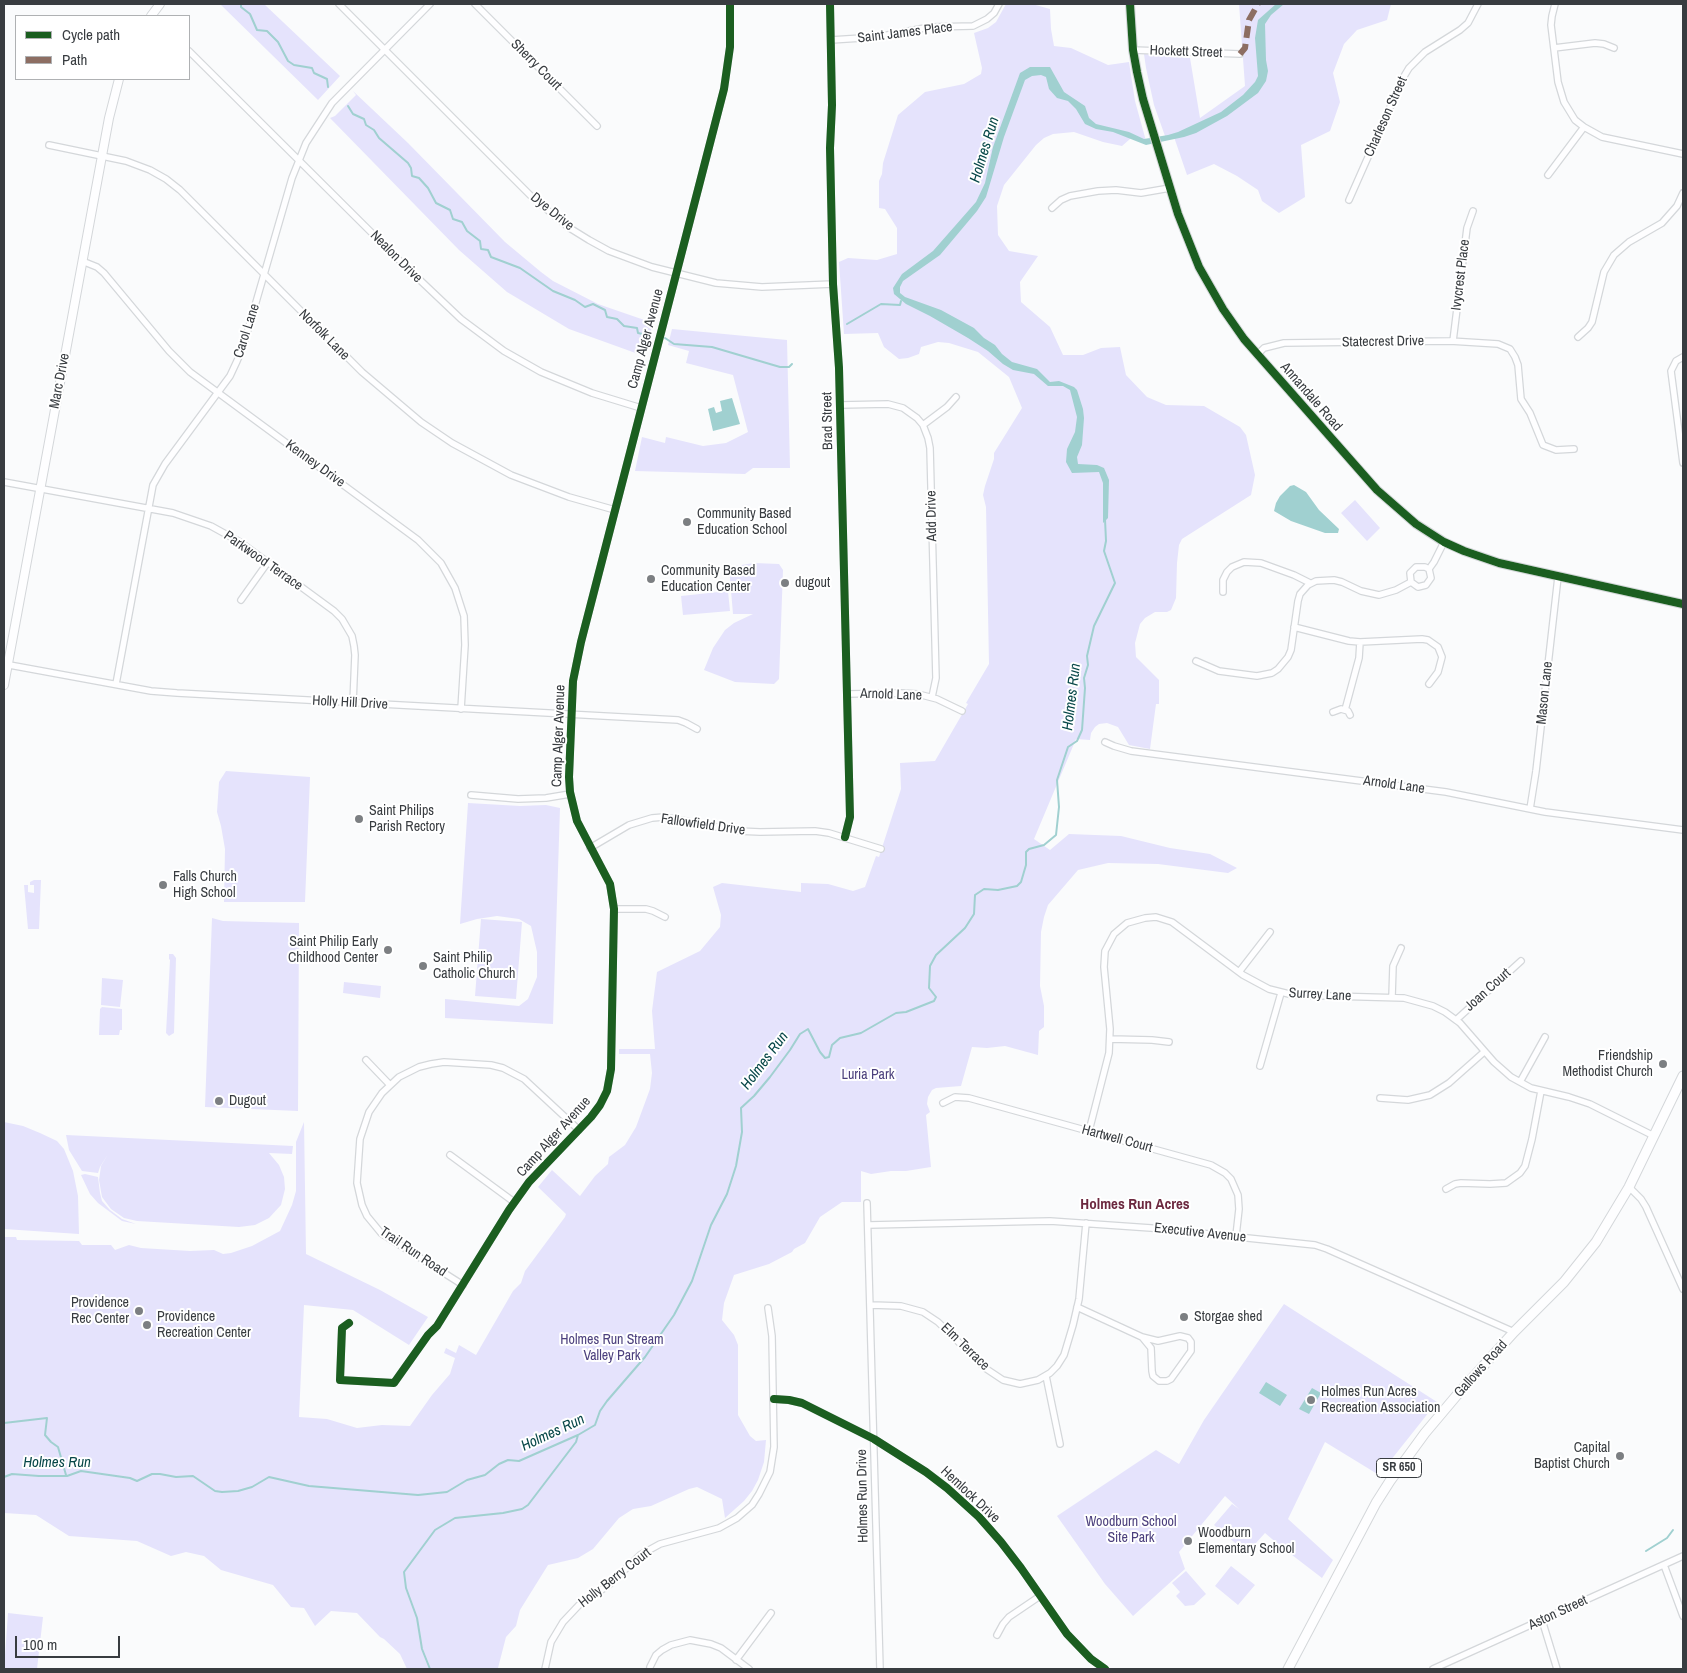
<!DOCTYPE html>
<html>
<head>
<meta charset="utf-8">
<style>
  body { margin:0 }
  #map { position:relative; width:1687px; height:1673px; overflow:hidden; background:#fafbfc; font-family:"Archivo Narrow",sans-serif }
  canvas { display:block }
  .frame { position:absolute; inset:0; border:5px solid #383c40; pointer-events:none }
  .legend { position:absolute; left:15px; top:15px; width:175px; height:65px; box-sizing:border-box; background:#fff; border:1px solid #afb1b3; margin:0; padding:6px 9px; list-style:none; font-size:15px; color:#383c40 }
  .legend li { display:flex; align-items:center; gap:10px; height:25px }
  .legend b { width:25px; border:1px solid #afb1b3 }
  .scale { position:absolute; left:15px; top:1636px; width:105px; height:22px; box-sizing:border-box; border:2px solid #383c40; border-top:0; padding-left:6px; font-size:15px; line-height:18px; white-space:nowrap; color:#383c40; -webkit-text-stroke:4px #fff; paint-order:stroke }
</style>
</head>
<body>
<div id="map">
<canvas width="1687" height="1673"></canvas>
<div class="frame"></div>
<ul class="legend">
<li><b style="height:6px;background:#1b5e20"></b>Cycle path</li>
<li><b style="height:6px;background:#8d6e63"></b>Path</li>
</ul>
<div class="scale">100 m</div>
</div>
<script>
const c = document.querySelector('canvas').getContext('2d');
c.lineJoin = 'round';
function fillPath(path, color) { c.fillStyle = color; c.fill(path, 'evenodd'); }
const shape = rows => new Path2D(rows.map(r => 'M' + r).join(''));
function trace(path, color, width, dash) { c.strokeStyle = color; c.lineWidth = width; c.lineCap = dash ? 'butt' : 'round'; c.setLineDash(dash || []); c.stroke(path); }
function drawText(font, color, halo, rows, align = 'center') {
  c.font = font + ' "Archivo Narrow",sans-serif'; c.lineWidth = 4; c.setLineDash([]); c.textBaseline = 'middle'; c.strokeStyle = halo; c.fillStyle = color; for (const [text, x, y, turn = 0] of rows) {
    c.save(); c.translate(x, y); c.rotate((+turn || 0) * Math.PI / 180); c.textAlign = isNaN(turn) ? turn : align; if (halo) c.strokeText(text, 0, 0); c.fillText(text, 0, 0); c.restore();
  }
}
fillPath(shape([
  [220,4,264,4,340,76,318,100],
  [1006,4,1032,4,1050,9,1051,29,1054,46,1071,48,1108,65,1129,62,1135,101,1146,141,1130,136,1130,139,1122,146,1103,142,1074,132,1053,134,1044,138,1036,145,1004,185,997,206,998,235,1009,251,1038,256,1020,282,1021,302,1050,327,1063,355,1083,355,1101,348,1120,347,1126,375,1147,397,1166,405,1204,406,1240,427,1246,435,1255,475,1251,495,1182,539,1179,545,1177,563,1176,598,1171,610,1167,612,1155,612,1145,618,1140,624,1135,643,1136,657,1159,680,1159,704,1156,704,1150,749,1129,745,1118,727,1107,723,1099,724,1095,727,1091,733,1090,740,1076,739,1034,839,1050,850,1069,834,1121,836,1170,848,1210,854,1237,868,1228,873,1158,864,1108,863,1078,870,1048,905,1044,917,1041,932,1040,986,1044,1006,1044,1027,1039,1031,1038,1055,1005,1046,987,1048,972,1047,961,1086,936,1088,932,1090,928,1097,927,1104,930,1112,926,1115,931,1167,906,1171,891,1171,871,1174,861,1171,861,1202,842,1202,820,1217,805,1243,794,1249,792,1252,769,1264,734,1275,724,1303,722,1320,734,1335,738,1345,738,1415,750,1436,756,1441,766,1440,764,1462,758,1480,752,1491,744,1501,725,1518,722,1499,697,1487,689,1489,651,1506,633,1509,619,1518,593,1549,578,1558,548,1565,520,1610,516,1626,506,1637,498,1668,494,1669,407,1669,400,1654,384,1639,380,1637,357,1613,331,1611,315,1626,304,1608,291,1607,273,1585,221,1570,204,1556,186,1552,171,1556,137,1541,69,1536,36,1515,4,1513,4,1237,16,1237,17,1240,79,1241,82,1245,111,1245,115,1250,129,1245,141,1248,190,1251,214,1250,223,1254,231,1253,252,1246,280,1231,292,1205,296,1191,296,1142,304,1122,306,1254,380,1290,428,1317,409,1345,353,1310,304,1305,299,1417,327,1419,357,1428,382,1425,410,1426,432,1395,450,1374,455,1358,444,1353,446,1348,456,1353,459,1345,476,1355,513,1291,521,1283,525,1271,565,1217,566,1214,538,1187,552,1170,580,1196,595,1176,608,1164,609,1157,625,1145,636,1127,650,1089,652,1073,650,1054,619,1054,619,1049,655,1049,652,1011,657,972,700,951,720,927,721,915,713,887,722,883,801,892,801,883,828,884,853,891,865,887,876,856,879,857,901,789,900,763,935,761,968,704,966,703,989,664,986,507,983,495,985,486,994,459,994,453,1022,408,1009,377,978,352,949,343,938,342,921,347,919,354,908,358,899,359,884,347,878,333,844,334,839,262,848,258,877,260,897,254,897,228,885,209,879,208,879,181,882,174,883,163,898,115,925,92,964,84,981,74,982,68,974,33,988,28,996,22],
  [1239,4,1391,4,1387,20,1357,30,1344,44,1333,73,1340,102,1330,131,1301,145,1305,197,1279,213,1262,201,1258,190,1237,176,1214,164,1187,175,1174,137,1165,136,1154,105,1146,68,1144,54,1190,58,1200,118,1245,86],
  [353,91,408,143,505,242,541,272,553,281,598,304,653,323,645,354,641,355,569,329,507,292,459,250,330,118,335,116,356,95],
  [672,329,787,340,790,468,753,468,745,474,635,471,642,437,665,443,666,437,703,446,726,443,748,432,733,375,686,363,689,351,668,345],
  [1355,500,1380,528,1367,541,1341,513],
  [754,563,779,564,783,570,779,679,774,684,735,682,704,670,713,648,725,630,734,623,753,614,733,614,729,567],
  [728,591,730,611,683,615,681,596],
  [226,771,310,777,305,902,224,902,225,849,221,826,217,812,219,782],
  [468,803,520,806,546,805,560,808,553,1024,445,1018,445,999,519,1006,528,999,537,977,537,952,531,926,519,919,497,916,477,919,460,924],
  [34,880,41,880,39,929,28,929,24,885,28,885,28,892,34,893,34,885,30,885,30,882],
  [212,918,223,921,299,923,298,1111,205,1107],
  [481,919,522,922,516,999,475,996],
  [169,954,173,954,176,958,174,1033,169,1036,166,1033,170,960,169,959],
  [102,978,123,980,120,1007,101,1005],
  [344,982,381,986,380,998,343,993],
  [102,1007,122,1009,122,1030,120,1030,119,1035,99,1035,100,1009],
  [4,1122,23,1126,40,1133,57,1141,64,1149,73,1171,78,1196,79,1234,4,1229],
  [66,1135,293,1146,292,1154,269,1153,279,1165,284,1177,285,1189,281,1205,269,1218,255,1225,239,1227,137,1221,124,1218,111,1209,102,1197,99,1180,101,1166,108,1154,100,1167,98,1173,82,1171,69,1150],
  [85,1174,98,1177,100,1193,102,1201,110,1210,122,1219,136,1224,122,1221,98,1203,90,1194,81,1175],
  [1284,1304,1437,1402,1379,1475,1325,1442,1288,1519,1333,1560,1322,1578,1279,1545,1265,1533,1247,1553,1214,1525,1232,1504,1239,1509,1225,1496,1179,1552,1185,1569,1133,1616,1105,1584,1057,1516,1156,1450,1179,1464,1204,1420],
  [1231,1566,1255,1585,1238,1605,1215,1586],
  [1186,1571,1206,1594,1194,1605,1185,1606,1176,1596,1180,1592,1172,1583],
  [8,1613,43,1617,37,1669,4,1669]
]), '#e5e3fc');
fillPath(shape([
  [1276,4,1284,4,1271,15,1265,24,1266,60,1268,71,1266,81,1258,93,1227,116,1196,133,1184,137,1146,145,1113,132,1096,129,1085,124,1076,109,1068,101,1057,98,1049,89,1046,77,1041,75,1032,76,1025,80,1004,137,986,197,977,211,940,255,903,281,900,287,900,293,905,297,941,310,974,328,984,338,995,345,1002,354,1012,362,1037,369,1050,382,1059,381,1074,387,1077,390,1083,409,1084,418,1082,445,1077,457,1078,464,1097,465,1104,468,1109,480,1108,518,1103,523,1103,483,1099,472,1072,473,1066,462,1067,449,1075,432,1077,417,1070,390,1063,386,1048,386,1034,374,1013,370,1003,364,988,351,968,338,930,316,906,304,894,294,893,288,902,274,933,251,976,202,985,183,993,147,1020,73,1030,67,1050,67,1064,92,1085,106,1089,118,1096,124,1129,132,1144,139,1168,135,1178,132,1221,112,1243,95,1255,82,1258,76,1255,38,1258,20],
  [732,398,740,424,713,431,708,409,714,407,716,413,722,411,720,401],
  [1294,485,1306,492,1319,510,1339,529,1338,533,1325,533,1291,521,1274,511,1276,503,1280,496,1290,486],
  [1266,1382,1287,1395,1280,1406,1259,1393],
  [1312,1388,1321,1393,1309,1414,1299,1409]
]), '#a0d0d0');
trace(shape([
  [241,4,241,7,250,14,257,30,267,31,278,42,288,61,294,65,312,68,314,73,327,79,328,87],
  [348,106,353,114,364,119,366,125,374,130,379,138,408,163,411,168,412,176,419,178,428,188,436,203,450,210,453,219,462,222,467,231,480,241,481,249,488,250,491,257,520,268,553,291,575,300,585,307,593,304,605,310,607,317,617,319,624,326,637,328,638,333,647,335],
  [847,324,881,304,900,305,901,301],
  [665,338,674,344,712,347,780,367,789,367,792,364],
  [4,1423,47,1418,45,1435,51,1442,58,1447,66,1475],
  [4,1477,12,1474,39,1476,67,1476,81,1471,130,1478,137,1481,152,1474,160,1474,176,1477,193,1476,215,1491,222,1492,238,1491,252,1487,269,1477,309,1486,418,1495,447,1492,467,1480,485,1475,499,1464,508,1460,519,1461,578,1435,595,1425,600,1411,607,1401,645,1357,674,1315,692,1281,711,1225,727,1194,736,1166,742,1132,741,1108,754,1096,770,1077,790,1050,800,1034,808,1029,820,1052,825,1058,829,1057,832,1045,840,1038,861,1033,896,1013,906,1012,934,1001,936,997,929,988,930,966,936,955,965,928,974,914,975,895,984,889,998,890,1017,886,1021,882,1026,865,1026,852,1029,849,1044,845,1056,835,1059,807,1057,780,1068,747,1077,741,1082,730,1085,688,1084,678,1088,665,1087,656,1094,626,1115,583,1104,551,1106,541,1105,519],
  [1646,1551,1667,1538,1673,1530],
  [430,1669,422,1649,417,1618,406,1588,404,1572,435,1530,455,1518,503,1513,522,1509,528,1505,576,1442,578,1435]
]), '#a0d0d0', 2);
const street = shape([
  [339,4,533,198,568,227,589,240,609,251,652,267,716,283,762,287,833,284],
  [475,4,597,126],
  [830,4,832,105,830,148,833,284,839,368,850,817,845,837],
  [1555,4,1552,16,1551,25,1558,82,1564,102,1575,120,1584,127,1602,137,1683,154],
  [831,40,877,37,930,27,973,26,987,19,994,13,999,4],
  [1554,48,1595,43,1604,44,1614,48],
  [1133,50,1240,54],
  [189,51,403,264,461,319,504,351,541,372,592,393,641,408],
  [49,145,126,161,150,170,166,179,180,190,362,372,421,422,452,443,511,475,569,497,615,510],
  [1548,175,1584,127],
  [1349,200,1403,78,1409,68,1425,52,1460,30,1468,23,1478,4],
  [1052,208,1061,200,1070,196,1098,191,1116,190,1141,193,1170,188],
  [82,261,97,267,104,273,169,351,190,372,418,540,441,563,455,588,464,616,465,645,461,709],
  [1578,337,1588,328,1592,322,1604,272,1614,255,1629,242,1662,223,1677,206,1683,193],
  [1453,341,1467,228,1473,211],
  [1257,355,1264,348,1284,343,1450,341,1498,344,1510,349,1515,357,1518,365,1521,399,1530,413,1543,445,1556,450,1574,449],
  [1683,357,1676,361,1671,371,1683,463],
  [840,405,888,404,903,408,917,418,923,425,928,438,930,448,936,678,932,697],
  [923,425,947,407,956,397],
  [4,482,173,513,211,526,240,542,334,611,342,619,352,636,354,646,355,655,353,703],
  [1429,569,1434,562,1444,542],
  [1411,582,1418,587,1426,585,1431,578,1429,569],
  [1411,582,1410,573,1416,567,1425,567,1429,569],
  [1223,592,1223,580,1227,572,1232,567,1244,562,1261,563,1294,575,1310,583],
  [241,600,268,562],
  [1294,627,1349,641,1360,642,1422,639,1428,640,1438,647,1442,657,1438,672,1429,684],
  [1196,661,1219,671,1257,676,1272,673,1278,669,1288,657,1291,650,1298,601,1300,594,1308,585,1316,581,1334,580,1342,582,1361,591,1379,595,1396,590,1411,582],
  [4,664,151,691,177,693,678,720,686,723,697,729],
  [116,684,153,485,165,464,230,376,237,361,243,347,292,178,306,143,332,103,430,4],
  [847,694,901,693,918,694,937,699,962,711],
  [1345,710,1359,658,1360,642],
  [1333,712,1341,709,1348,711,1350,715],
  [1105,742,1114,746,1131,751,1446,792,1545,812,1683,830],
  [471,795,518,799,546,798,570,794],
  [1530,809,1536,771,1558,577],
  [590,848,629,825,652,818,664,817,738,831,760,832,815,831,829,833,881,849],
  [614,909,646,909,653,911,665,917],
  [1239,972,1270,932],
  [1392,997,1393,966,1401,948],
  [1456,1020,1521,961],
  [1110,1039,1152,1040,1169,1042],
  [366,1060,390,1085],
  [1260,1066,1281,993],
  [1520,1082,1545,1037],
  [1380,1098,1408,1100,1430,1095,1449,1083,1484,1052],
  [943,1103,955,1097,969,1098,1211,1165,1225,1173,1231,1179,1238,1195,1239,1209,1236,1236],
  [1089,1131,1109,1053,1110,1029,1104,967,1105,951,1114,934,1127,923,1145,918,1156,917,1172,922,1243,975,1269,989,1293,995,1404,998,1433,1006,1445,1012,1460,1023,1494,1062,1511,1077,1531,1088,1569,1097,1590,1104,1654,1136],
  [450,1155,514,1202],
  [1629,1187,1641,1199,1646,1207,1683,1289],
  [1446,1189,1455,1184,1461,1183,1490,1184,1506,1183,1520,1173,1525,1166,1532,1139,1541,1091],
  [867,1203,880,1669],
  [869,1225,1050,1221,1151,1228,1315,1245,1327,1249,1514,1332],
  [463,1285,381,1233,367,1216,362,1205,357,1183,360,1139,369,1112,382,1093,399,1077,419,1067,431,1064,444,1062,491,1065,503,1068,524,1079,579,1130],
  [871,1305,901,1306,923,1312,938,1322,985,1368,1003,1380,1020,1384,1038,1380,1050,1373,1057,1366,1064,1355,1073,1325,1079,1299,1086,1223],
  [1077,1307,1142,1337],
  [349,1323,342,1328,340,1380,394,1383,428,1335,437,1326,509,1210,529,1182,591,1117,600,1105,607,1091,611,1069,614,909,610,884,577,821,570,792,569,777,573,681,581,642,724,89,730,47,730,4],
  [1180,1336,1188,1338,1191,1342,1191,1351,1171,1379,1167,1381,1159,1381,1153,1376,1152,1371,1151,1348,1142,1337,1158,1341,1180,1336],
  [1046,1376,1060,1444],
  [774,1399,789,1400,802,1403,874,1439,926,1472,947,1488,979,1517,1001,1542,1021,1568,1067,1634,1091,1659,1105,1669],
  [1664,1565,1683,1616],
  [1542,1620,1557,1669],
  [997,1635,1003,1624,1009,1617,1040,1596],
  [736,1660,771,1613],
  [650,1667,656,1655,662,1650,671,1645,690,1640,711,1644,721,1648,749,1669],
  [545,1669,551,1642,563,1622,579,1605,609,1585,640,1555,660,1544,719,1528,737,1518,752,1505,759,1494,770,1472,774,1447,772,1336,768,1308],
  [1433,1669,1683,1556]
]);
const secondary = shape([
  [1130,4,1133,50,1137,72,1143,99,1178,214,1199,267,1223,309,1244,339,1377,490,1416,524,1444,542,1464,551,1499,563,1683,604],
  [151,16,160,4],
  [4,685,109,118,119,79]
]);
const primary = shape([
  [1288,1669,1376,1503,1390,1481,1425,1433,1457,1395,1514,1332,1564,1282,1596,1242,1629,1187,1683,1076]
]);
trace(street, '#d4d7da', 8);
trace(secondary, '#d4d7da', 10);
trace(primary, '#d4d7da', 11);
trace(street, '#fefeff', 5.5);
trace(secondary, '#fefeff', 8);
trace(primary, '#fefeff', 9);
trace(shape([
  [1240,54,1245,48,1249,20,1258,4]
]), '#8d6e63', 6, [12, 6]);
trace(shape([
  [830,4,832,105,830,148,833,284,839,368,850,817,845,837],
  [1130,4,1133,50,1137,72,1143,99,1178,214,1199,267,1223,309,1244,339,1377,490,1416,524,1444,542,1464,551,1499,563,1683,604],
  [349,1323,342,1328,340,1380,394,1383,428,1335,437,1326,509,1210,529,1182,591,1117,600,1105,607,1091,611,1069,614,909,610,884,577,821,570,792,569,777,573,681,581,642,724,89,730,47,730,4],
  [774,1399,789,1400,802,1403,874,1439,926,1472,947,1488,979,1517,1001,1542,1021,1568,1067,1634,1091,1659,1105,1669]
]), '#1b5e20', 8);
for (const [x, y, r, color] of [
  [687,522,5,"#7c7f82"],
  [651,579,5,"#7c7f82"],
  [785,583,5,"#7c7f82"],
  [359,819,5,"#7c7f82"],
  [163,885,5,"#7c7f82"],
  [388,950,5,"#7c7f82"],
  [423,966,5,"#7c7f82"],
  [1663,1064,5,"#7c7f82"],
  [219,1101,5,"#7c7f82"],
  [139,1311,5,"#7c7f82"],
  [1184,1317,5,"#7c7f82"],
  [147,1325,5,"#7c7f82"],
  [1311,1400,5,"#7c7f82"],
  [1620,1456,5,"#7c7f82"],
  [1188,1541,5,"#7c7f82"]
]) { const dot = new Path2D(); dot.arc(x, y, r, 0, 2 * Math.PI); c.fillStyle = color; c.fill(dot); trace(dot, '#fff', 2); }
for (const [x, y, w] of [
  [1399,1468,45]
]) { const box = new Path2D(); box.roundRect(x - w / 2, y - 9.5, w, 19, 4); c.fillStyle = '#fff'; c.fill(box); trace(box, '#383c40', 1); }
drawText('bold 12px', '#383c40', null, [
  ["SR 650",1399,1468]
]);
drawText('14px', '#383c40', '#fff', [
  ["Saint James Place",905,33,-7],
  ["Hockett Street",1186,52,2],
  ["Sherry Court",536,65,45],
  ["Charleson Street",1386,117,-66],
  ["Dye Drive",552,212,39],
  ["Nealon Drive",396,257,45],
  ["Ivycrest Place",1461,275,-83],
  ["Carol Lane",247,331,-72],
  ["Norfolk Lane",324,335,45],
  ["Camp Alger Avenue",646,339,-75],
  ["Statecrest Drive",1383,342,-1],
  ["Marc Drive",60,381,-79],
  ["Annandale Road",1311,397,49],
  ["Brad Street",828,421,-91],
  ["Kenney Drive",315,464,36],
  ["Add Drive",932,516,-91],
  ["Parkwood Terrace",263,561,35],
  ["Mason Lane",1545,693,-84],
  ["Arnold Lane",891,695,2],
  ["Holly Hill Drive",350,703,3],
  ["Camp Alger Avenue",559,736,-88],
  ["Arnold Lane",1394,785,8],
  ["Fallowfield Drive",703,825,8],
  ["Joan Court",1488,990,-42],
  ["Surrey Lane",1320,995,3],
  ["Camp Alger Avenue",554,1137,-48],
  ["Hartwell Court",1117,1139,15],
  ["Executive Avenue",1200,1233,6],
  ["Trail Run Road",413,1252,34],
  ["Elm Terrace",965,1347,44],
  ["Gallows Road",1481,1369,-48],
  ["Hemlock Drive",970,1495,43],
  ["Holmes Run Drive",863,1496,-91],
  ["Holly Berry Court",615,1578,-38],
  ["Aston Street",1558,1613,-25]
]);
drawText('14px', '#383c40', '#fff', [
  ["Community Based",697,514],
  ["Education School",697,530],
  ["Community Based",661,571],
  ["Education Center",661,587],
  ["dugout",795,583],
  ["Saint Philips",369,811],
  ["Parish Rectory",369,827],
  ["Falls Church",173,877],
  ["High School",173,893],
  ["Saint Philip Early",378,942,"right"],
  ["Childhood Center",378,958,"right"],
  ["Saint Philip",433,958],
  ["Catholic Church",433,974],
  ["Friendship",1653,1056,"right"],
  ["Methodist Church",1653,1072,"right"],
  ["Dugout",229,1101],
  ["Providence",129,1303,"right"],
  ["Rec Center",129,1319,"right"],
  ["Providence",157,1317],
  ["Recreation Center",157,1333],
  ["Storgae shed",1194,1317],
  ["Holmes Run Acres",1321,1392],
  ["Recreation Association",1321,1408],
  ["Capital",1610,1448,"right"],
  ["Baptist Church",1610,1464,"right"],
  ["Woodburn",1198,1533],
  ["Elementary School",1198,1549]
], 'left');
drawText('14px', '#4c407d', '#fff', [
  ["Luria Park",868,1075],
  ["Holmes Run Stream",612,1340],
  ["Valley Park",612,1356],
  ["Woodburn School",1131,1522],
  ["Site Park",1131,1538]
]);
drawText('italic 15px', '#074748', '#fff', [
  ["Holmes Run",985,150,-73],
  ["Holmes Run",1072,697,-83],
  ["Holmes Run",765,1061,-53],
  ["Holmes Run",553,1433,-25],
  ["Holmes Run",57,1463]
]);
drawText('bold 15px', '#6c283f', '#fff', [
  ["Holmes Run Acres",1135,1205]
]);
</script>
</body>
</html>
